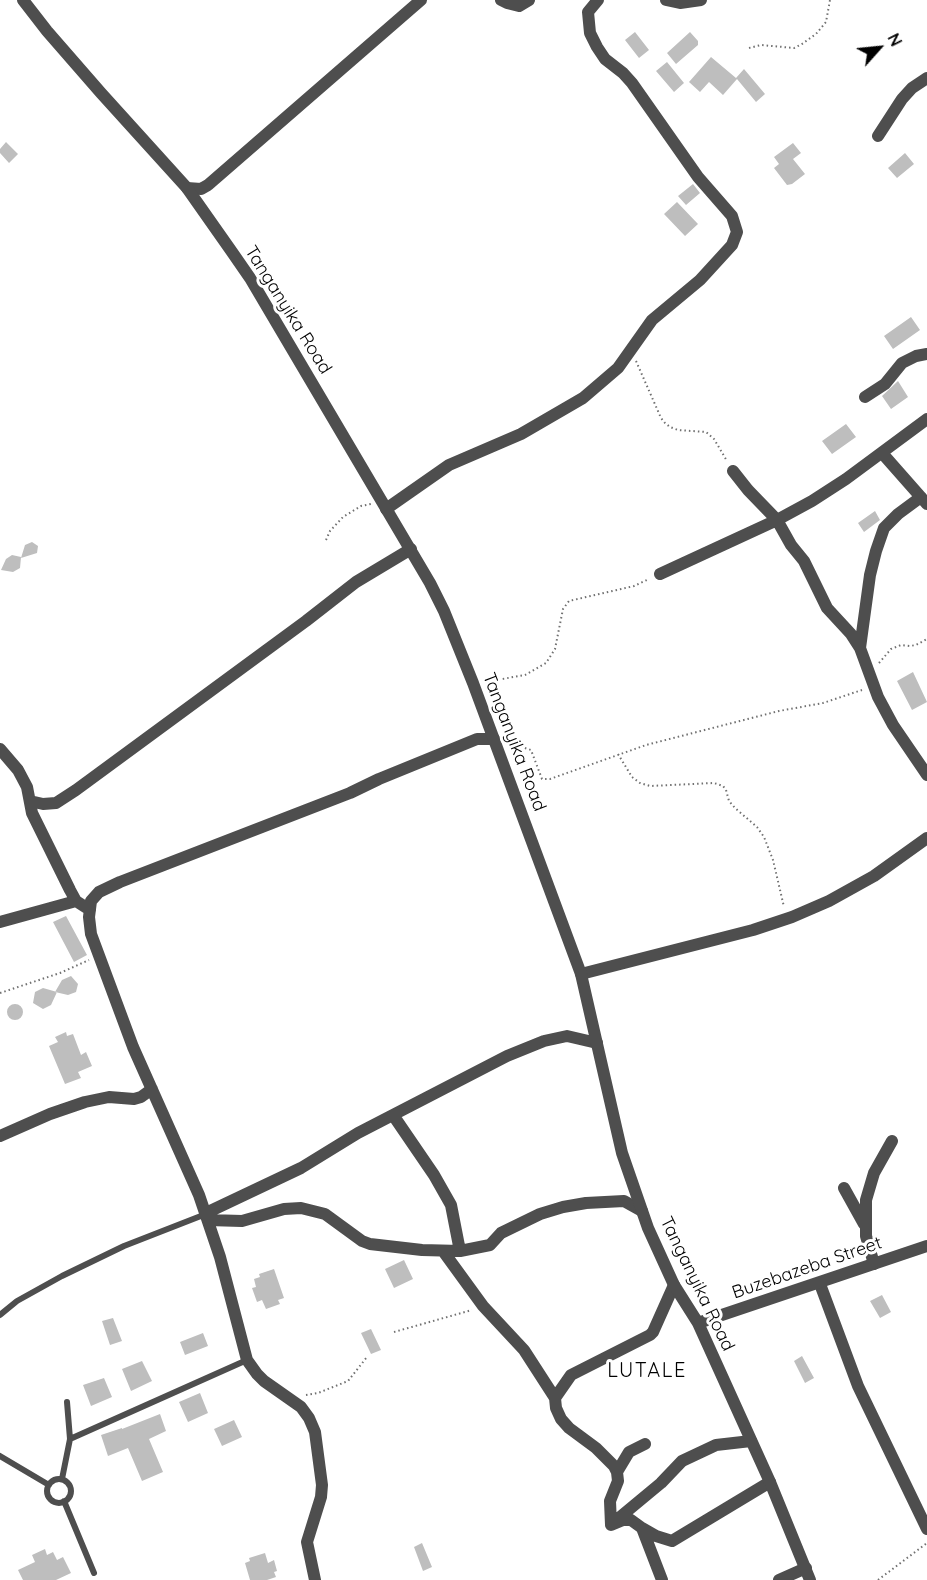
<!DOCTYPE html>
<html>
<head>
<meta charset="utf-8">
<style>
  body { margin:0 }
  #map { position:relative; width:927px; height:1580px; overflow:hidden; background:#fff; font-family:Quicksand,sans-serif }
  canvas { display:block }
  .north { position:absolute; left:849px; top:18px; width:60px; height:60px; -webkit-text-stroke:4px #fff; paint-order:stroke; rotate:63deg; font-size:16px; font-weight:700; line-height:24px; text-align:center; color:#000 }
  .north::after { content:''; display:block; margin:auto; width:21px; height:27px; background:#000; clip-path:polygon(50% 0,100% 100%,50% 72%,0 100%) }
</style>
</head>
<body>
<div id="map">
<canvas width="927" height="1580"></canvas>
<div class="north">N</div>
</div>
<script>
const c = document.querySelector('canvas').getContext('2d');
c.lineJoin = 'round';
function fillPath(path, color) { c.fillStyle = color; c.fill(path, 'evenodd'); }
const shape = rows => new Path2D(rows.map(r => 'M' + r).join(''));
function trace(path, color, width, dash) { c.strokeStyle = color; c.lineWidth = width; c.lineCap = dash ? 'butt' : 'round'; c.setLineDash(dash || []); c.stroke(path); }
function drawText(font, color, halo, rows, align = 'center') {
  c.font = font + ' Quicksand,sans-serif'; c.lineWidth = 6; c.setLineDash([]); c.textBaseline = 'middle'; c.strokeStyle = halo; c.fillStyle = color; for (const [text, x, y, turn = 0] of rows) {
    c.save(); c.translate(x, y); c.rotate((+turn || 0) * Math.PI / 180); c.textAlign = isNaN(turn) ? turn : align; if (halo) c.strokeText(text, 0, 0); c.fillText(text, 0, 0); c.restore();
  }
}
fillPath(shape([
  [635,32,649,50,639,58,625,40],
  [690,32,698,41,698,45,676,64,667,53],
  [711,57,736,78,744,69,765,94,756,102,737,79,723,95,709,82,700,92,689,82],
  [667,62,684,83,674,92,656,71],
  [6,142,18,154,9,163,0,153,0,149],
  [793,143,801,153,793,159,805,174,792,184,787,185,774,168,779,164,774,157],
  [905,153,914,164,897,178,888,168],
  [693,184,700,193,686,205,678,196],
  [677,202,698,224,685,236,664,214],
  [911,317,920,330,893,349,884,336],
  [898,381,908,397,891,409,882,396],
  [846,424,856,437,832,454,822,441],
  [875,511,880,520,864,532,858,523],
  [32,542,38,546,37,553,21,558,25,545],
  [12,555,21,557,20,568,13,572,1,570,6,559],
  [913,672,927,702,912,710,897,681],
  [66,916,87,955,74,962,53,922],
  [71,976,78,984,76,992,68,995,55,992,62,980],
  [43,988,57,992,51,1005,43,1009,33,1003,35,992],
  '7 1012a8 8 0 1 1 16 0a8 8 0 1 1-16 0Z',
  [66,1032,67,1036,73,1034,81,1055,86,1052,92,1066,78,1072,81,1078,65,1084,49,1046,58,1042,55,1037],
  [404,1260,413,1279,394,1288,385,1269],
  [274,1269,284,1298,278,1300,280,1304,266,1309,262,1300,257,1302,252,1288,256,1287,254,1279,260,1277,259,1274],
  [882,1295,891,1312,880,1318,870,1301],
  [113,1318,122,1341,110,1345,102,1321],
  [371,1329,381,1350,371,1354,361,1333],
  [203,1333,208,1346,185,1355,180,1342],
  [802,1356,814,1378,805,1383,794,1361],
  [142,1361,152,1381,131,1391,122,1369],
  [104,1378,112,1397,91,1406,83,1385],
  [200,1393,208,1413,188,1422,179,1402],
  [160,1414,166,1431,149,1439,163,1472,142,1481,128,1448,108,1456,101,1435,122,1428,122,1429],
  [234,1420,242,1437,222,1446,214,1429],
  [422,1543,432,1567,423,1571,414,1547],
  [45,1549,47,1555,53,1552,57,1560,63,1557,71,1573,56,1580,23,1580,18,1570,35,1562,32,1555],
  [265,1553,268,1563,274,1560,277,1571,274,1572,276,1577,267,1580,250,1580,245,1563,250,1561,249,1558]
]), '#bebebe');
trace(shape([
  [749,48,761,45,794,48,802,44,816,34,826,22,830,0],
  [636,361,661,418,665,423,670,427,678,430,706,432,714,439,727,461],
  [326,540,330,531,343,517,361,506,371,504],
  [879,663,891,649,901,645,910,646,916,645,927,639],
  [485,682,525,675,546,663,555,649,563,609,569,601,634,586,649,579],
  [512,750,522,747,531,750,542,779,550,779,646,745,779,711,823,703,862,690],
  [618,754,632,777,640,783,650,786,714,783,723,786,726,790,729,801,735,808,757,827,764,837,773,860,784,907],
  [0,993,60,973,89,960],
  [394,1332,472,1310],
  [306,1395,318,1393,348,1381,367,1357],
  [878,1580,927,1543]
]), '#707070', 2, [1.5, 3]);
trace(shape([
  [0,1315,17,1301,62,1276,124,1246,206,1214],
  [70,1439,247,1360],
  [0,1456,49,1485],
  [62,1479,70,1439,67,1402],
  '47 1491a12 12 0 1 1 24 0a12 12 0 1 1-24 0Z',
  [64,1501,94,1573]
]), '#4e4e4e', 6);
trace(shape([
  [501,0,507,3,519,6,529,0],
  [666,0,680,3,701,0],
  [878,136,902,99,912,88,927,78],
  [187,188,201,189,208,185,421,0],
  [865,397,885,384,902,363,916,356,927,354],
  [882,453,927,504],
  [733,471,748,490,777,520,791,545,804,561,827,608,851,634,860,648,878,697,893,725,927,775],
  [386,509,449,465,521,434,583,398,618,368,652,320,700,280,732,245,737,232,732,216,698,177,632,83,623,73,605,59,597,47,590,33,588,12,598,0],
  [660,574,777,520,812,501,846,479,927,419],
  [860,648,870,575,876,551,884,528,898,514,921,497],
  [0,749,18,770,27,787,32,813,70,890,76,901,90,910],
  [30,801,43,804,56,803,76,790,306,621,356,582,411,549],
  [0,922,76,901],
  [581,974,753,930,792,917,829,901,874,876,927,838],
  [393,1115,434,1175,451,1205,460,1251],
  [0,1136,50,1114,85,1102,109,1097,134,1099,141,1097,152,1089],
  [844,1188,864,1224],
  [206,1213,301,1168,358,1133,507,1056,544,1041,567,1036,597,1043],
  [208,1220,242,1221,284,1209,301,1208,325,1214,362,1241,370,1244,422,1250,460,1251,490,1245,501,1233,540,1214,563,1207,586,1203,624,1201,642,1211],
  [443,1251,483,1306,524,1350,555,1398],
  [874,1264,866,1236,866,1200,874,1173,892,1141],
  [820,1284,858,1386,927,1529],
  [617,1472,629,1452,645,1444],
  [614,1522,661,1483,682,1461,716,1445,751,1441],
  [642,1528,656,1536,672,1541,770,1482],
  [315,1580,307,1542,321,1497,322,1485,315,1432,309,1418,301,1407,264,1381,257,1374,247,1360,220,1257,199,1195,133,1047,91,934,89,917,91,901,99,892,120,882,350,793,379,779,477,739,494,739],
  [662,1580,642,1528,631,1520,623,1520,611,1525,610,1501,618,1481,617,1472,614,1466,596,1448,569,1428,561,1419,556,1408,555,1398,571,1375,650,1335,653,1332,674,1285],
  [779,1580,806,1568]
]), '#4e4e4e', 12);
trace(shape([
  [23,0,47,31,101,93,187,188,232,252,250,278,430,583,444,611,473,683,581,974,622,1153,648,1228,674,1285,698,1323,770,1482,810,1580],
  [698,1323,927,1246]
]), '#4e4e4e', 12);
drawText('18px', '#000', '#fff', [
  ["Tanganyika Road",288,310,58],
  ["Tanganyika Road",514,742,69],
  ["Buzebazeba Street",807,1268,-19],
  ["Tanganyika Road",697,1284,64]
]);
c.letterSpacing = '1.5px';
drawText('20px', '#000', '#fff', [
  ["LUTALE",647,1371]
]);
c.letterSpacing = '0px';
</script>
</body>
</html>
